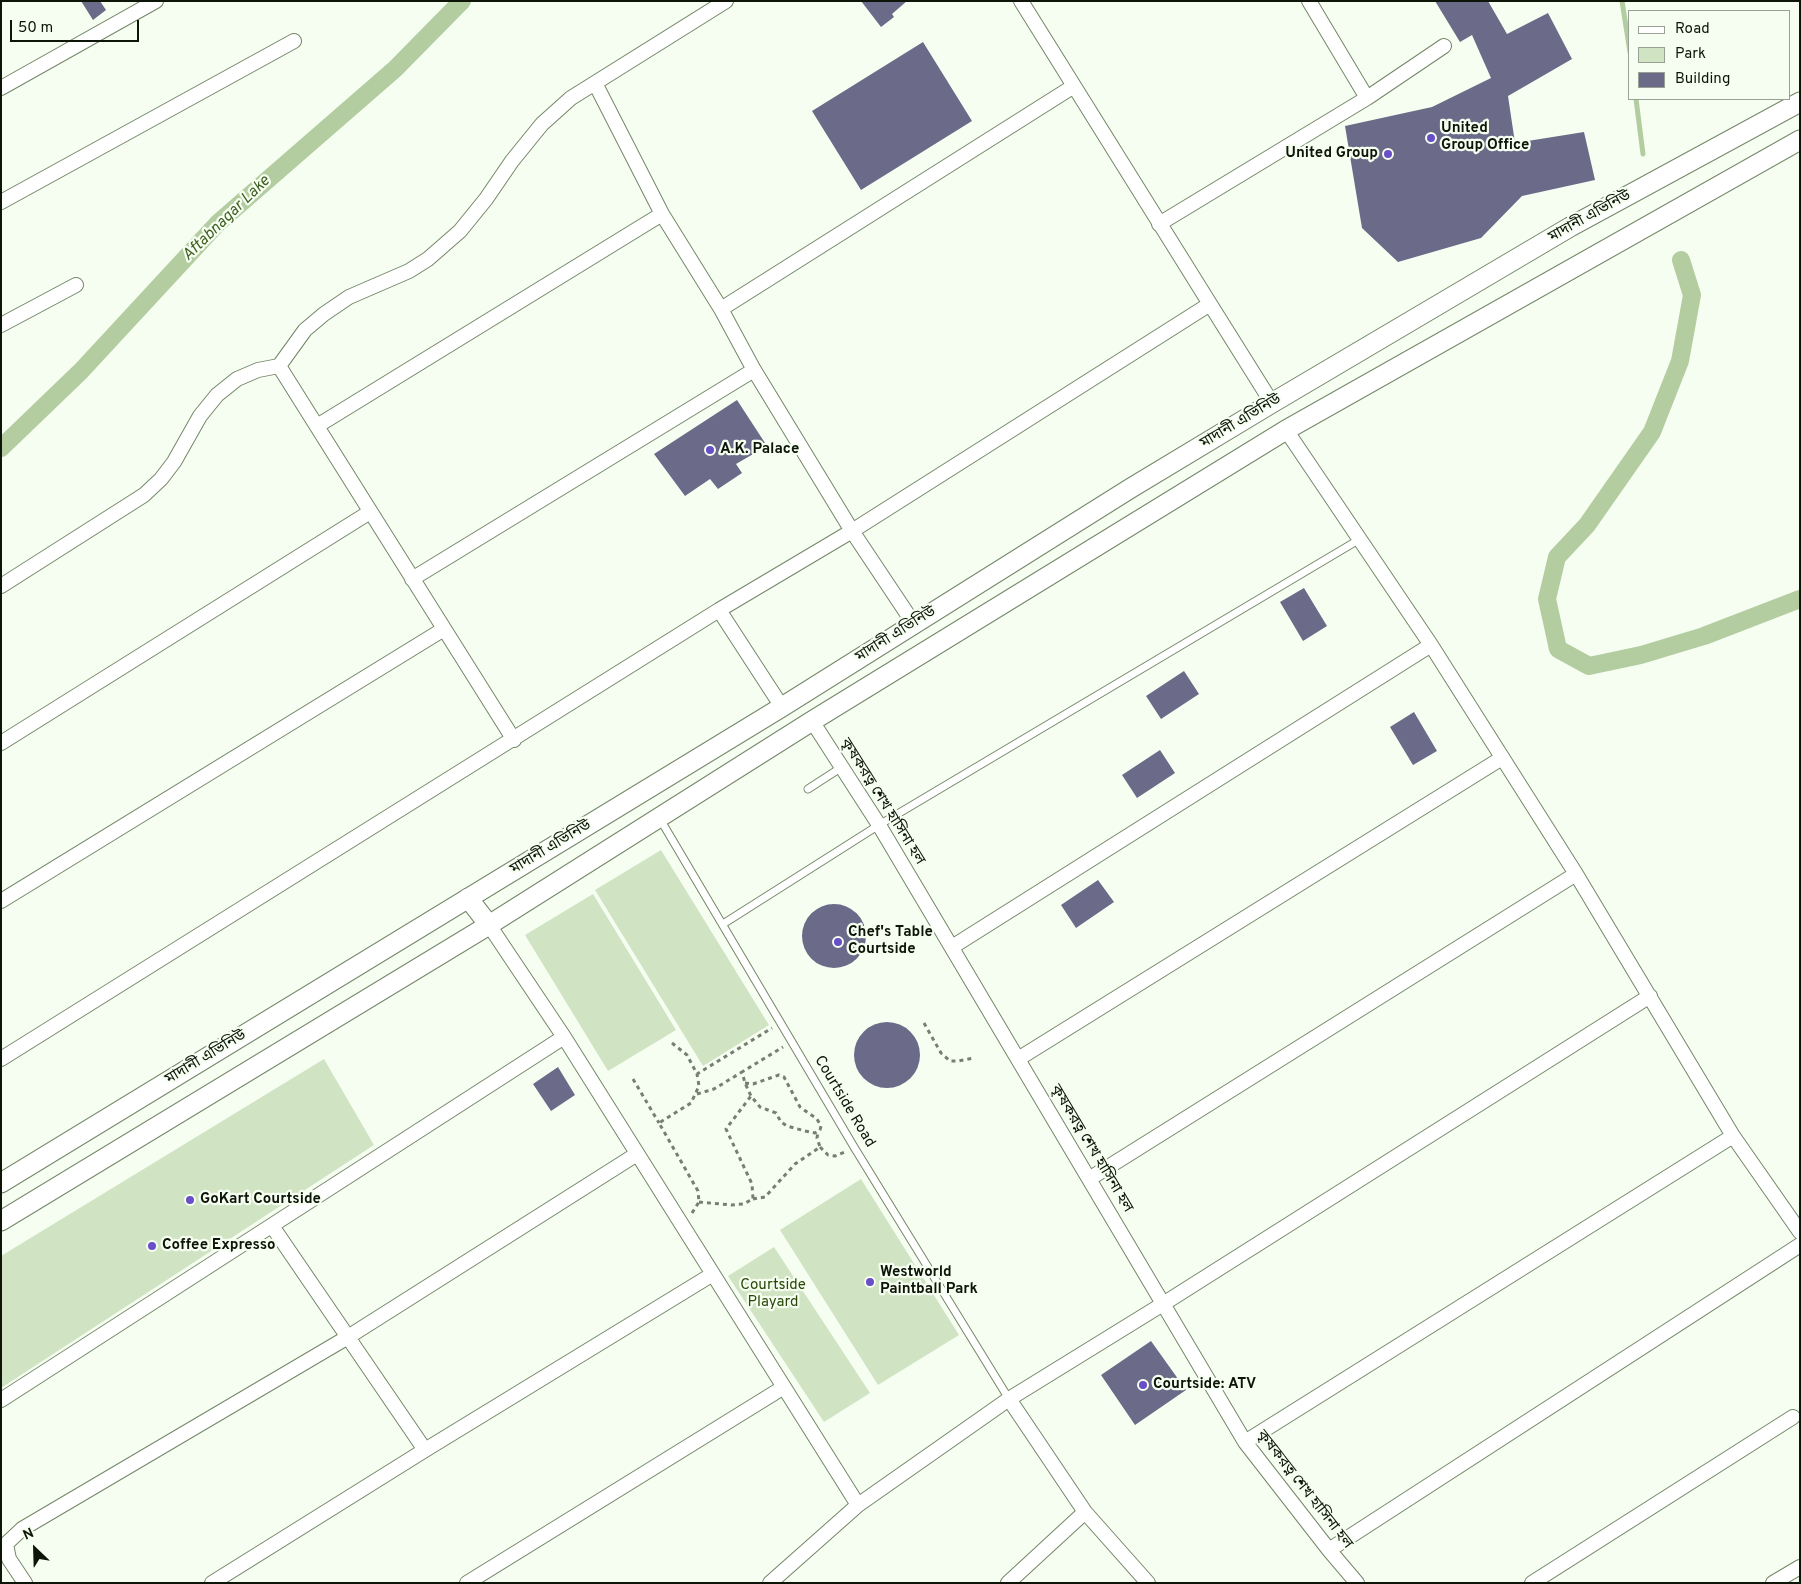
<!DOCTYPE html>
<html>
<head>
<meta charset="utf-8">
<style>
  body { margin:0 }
  #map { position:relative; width:1801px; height:1584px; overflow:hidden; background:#f6fef1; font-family:Overpass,sans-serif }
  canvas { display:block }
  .frame { position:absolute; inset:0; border:2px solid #0d1408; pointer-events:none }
  .legend { position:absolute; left:1628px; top:10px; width:162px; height:90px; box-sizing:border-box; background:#f6fef1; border:1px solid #99a094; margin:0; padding:6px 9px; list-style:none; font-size:15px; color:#0d1408 }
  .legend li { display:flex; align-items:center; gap:10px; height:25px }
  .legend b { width:25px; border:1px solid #99a094 }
  .north { position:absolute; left:10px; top:1524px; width:50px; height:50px; -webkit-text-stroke:4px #f6fef1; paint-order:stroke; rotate:336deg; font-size:14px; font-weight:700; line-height:20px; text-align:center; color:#0d1408 }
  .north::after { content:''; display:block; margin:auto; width:18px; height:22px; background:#0d1408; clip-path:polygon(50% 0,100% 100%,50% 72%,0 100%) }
  .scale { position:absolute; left:10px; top:20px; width:129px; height:22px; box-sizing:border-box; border:2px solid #0d1408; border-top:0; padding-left:6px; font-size:15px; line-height:18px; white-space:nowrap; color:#0d1408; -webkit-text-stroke:4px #f6fef1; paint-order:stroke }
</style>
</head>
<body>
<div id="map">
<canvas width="1801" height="1584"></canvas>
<div class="frame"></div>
<ul class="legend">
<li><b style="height:6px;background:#fff"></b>Road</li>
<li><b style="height:14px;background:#d0e4c3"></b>Park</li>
<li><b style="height:14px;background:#6c6a89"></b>Building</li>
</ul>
<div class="north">N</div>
<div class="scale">50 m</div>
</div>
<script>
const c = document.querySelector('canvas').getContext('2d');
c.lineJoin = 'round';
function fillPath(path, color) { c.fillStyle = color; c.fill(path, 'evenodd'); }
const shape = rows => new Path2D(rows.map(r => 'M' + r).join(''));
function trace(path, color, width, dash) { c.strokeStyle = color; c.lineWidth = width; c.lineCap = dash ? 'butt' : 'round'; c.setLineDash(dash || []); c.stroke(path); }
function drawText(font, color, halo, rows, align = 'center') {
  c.font = font + ' Overpass,"Noto Sans Bengali",sans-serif'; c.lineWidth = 4.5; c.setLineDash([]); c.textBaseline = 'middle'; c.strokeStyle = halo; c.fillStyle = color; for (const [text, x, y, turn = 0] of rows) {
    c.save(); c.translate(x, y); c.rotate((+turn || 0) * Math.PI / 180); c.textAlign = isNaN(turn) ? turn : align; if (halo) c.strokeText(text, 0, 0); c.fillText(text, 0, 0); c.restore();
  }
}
fillPath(shape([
  [661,850,769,1025,703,1066,595,890],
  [593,894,676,1030,608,1071,525,935],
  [324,1059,374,1145,1,1388,1,1256],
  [861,1179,959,1335,878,1385,780,1230],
  [774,1247,870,1393,824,1422,728,1276]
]), '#d0e4c3');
trace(shape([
  [1622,1,1630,52],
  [1636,99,1643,154]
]), '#b3cda1', 5);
trace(shape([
  [1681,260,1692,295,1680,361,1652,432,1587,525,1557,557,1547,599,1558,649,1589,666,1641,655,1704,636,1800,599],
  [1,448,81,371,218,223,395,69,462,1]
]), '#b3cda1', 18);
fillPath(shape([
  [81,1,100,1,106,10,93,20],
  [861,1,907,1,892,14,894,17,881,27],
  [1435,1,1488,1,1507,34,1548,13,1572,59,1508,96,1515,143,1584,132,1595,180,1522,196,1481,238,1398,262,1362,228,1345,126,1432,107,1491,78,1472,35,1460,42],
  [923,42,972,121,861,190,812,111],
  [737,400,767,446,736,464,742,473,718,489,710,479,685,496,654,454],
  [1304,588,1327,626,1303,641,1280,602],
  [1184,671,1199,694,1161,719,1146,696],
  [1414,712,1437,751,1413,765,1390,727],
  [1160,750,1175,773,1137,798,1122,775],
  [1098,880,1114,902,1076,928,1061,905],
  '802 936a32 32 0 1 1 64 0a32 32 0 1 1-64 0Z',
  '854 1055a33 33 0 1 1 66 0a33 33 0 1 1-66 0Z',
  [558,1067,575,1095,551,1111,533,1084],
  [1151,1341,1186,1390,1135,1425,1101,1375]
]), '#6c6a89');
const service = shape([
  [808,789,842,767],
  [660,819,854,1147,1009,1399],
  [723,924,879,825,1360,539]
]);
const minor = shape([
  [1309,1,1367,98],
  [595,83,662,214,721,309,754,370,852,531,914,624],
  [1,88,156,1],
  [1,202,294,41],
  [1159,224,1367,98,1444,46],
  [1210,304,1272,403],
  [721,309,1074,86],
  [1,325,76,285],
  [279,366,514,740],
  [317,426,662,214],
  [1286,430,1431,645,1576,874,1733,1136,1800,1232],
  [412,579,754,370],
  [1,586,144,495,161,479,174,462,200,416,217,395,237,379,258,370,279,366,305,330,324,314,349,297,409,271,428,259,460,231,486,199,512,161,542,124,571,98,726,1],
  [719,610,782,707],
  [812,721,879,825,1245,1442,1329,1550,1357,1583],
  [1,743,370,512],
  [1,901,444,629],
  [489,925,564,1037,858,1505,770,1583],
  [952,947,1431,645],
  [1,1059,719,610,852,531,1210,304,1021,1],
  [1018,1059,1502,758],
  [1089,1179,1576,874],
  [272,1226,425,1450],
  [1009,1399,1085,1512,1148,1583],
  [1,1400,564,1037],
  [1245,1442,1733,1136],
  [858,1505,1009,1399,1163,1304,1650,996],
  [1329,1550,1800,1245],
  [25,1583,9,1559,6,1544,22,1529,348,1337,637,1154],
  [212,1583,425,1450,713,1274],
  [467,1583,784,1387],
  [1008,1583,1085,1512],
  [1532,1583,1793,1417],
  [1773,1583,1800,1567]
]);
const secondary = shape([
  [468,898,489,925],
  [1,1183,782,707,1131,488,1272,403,1570,227,1800,102],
  [1,1221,489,925,812,721,1286,430,1800,140]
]);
trace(service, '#748668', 9);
trace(minor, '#748668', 16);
trace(secondary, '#748668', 21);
trace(shape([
  [924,1023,941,1053,950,1061,958,1061,974,1058],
  [672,1043,687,1055,697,1074,772,1028],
  [633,1079,659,1123],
  [745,1083,753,1084,779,1075,784,1077,800,1107,817,1119,821,1126,820,1130,815,1133,805,1131,787,1126,781,1122,776,1113,760,1107,751,1096,745,1083,742,1072,783,1047],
  [697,1094,714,1089,742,1072],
  [820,1147,828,1155,835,1156,845,1152],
  [753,1199,765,1197,795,1164,820,1147,817,1138,818,1132],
  [699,1202,731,1205,743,1204,753,1199,752,1184,726,1129,751,1096],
  [692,1213,699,1202,698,1191,659,1123,691,1103,699,1086,697,1074]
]), '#777f72', 3, [4, 4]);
trace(service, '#fff', 7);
trace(minor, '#fff', 14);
trace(secondary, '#fff', 19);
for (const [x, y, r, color] of [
  [1431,138,5,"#684ec7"],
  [1388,154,5,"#684ec7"],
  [710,450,5,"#684ec7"],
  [838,942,5,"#684ec7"],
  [190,1200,5,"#684ec7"],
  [152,1246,5,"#684ec7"],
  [870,1282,5,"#684ec7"],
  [1143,1385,5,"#684ec7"]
]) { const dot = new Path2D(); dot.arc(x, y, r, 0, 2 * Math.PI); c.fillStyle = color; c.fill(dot); trace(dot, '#f6fef1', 2); }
drawText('bold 15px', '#0d1408', '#f6fef1', [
  ["United",1441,129],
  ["Group Office",1441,146],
  ["United Group",1378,154,"right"],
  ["A.K. Palace",720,450],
  ["Chef's Table",848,933],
  ["Courtside",848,950],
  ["GoKart Courtside",200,1200],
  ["Coffee Expresso",162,1246],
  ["Westworld",880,1273],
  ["Paintball Park",880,1290],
  ["Courtside: ATV",1153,1385]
], 'left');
drawText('15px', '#0d1408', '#f6fef1', [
  ["মাদানী এভিনিউ",1590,217,-29],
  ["মাদানী এভিনিউ",1241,422,-31],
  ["মাদানী এভিনিউ",896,635,-32],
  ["কৃষকরত্ন শেখ হাসিনা হল",882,802,58],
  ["মাদানী এভিনিউ",551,848,-31],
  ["মাদানী এভিনিউ",206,1058,-31],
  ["Courtside Road",844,1102,59],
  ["কৃষকরত্ন শেখ হাসিনা হল",1091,1149,59],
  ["কৃষকরত্ন শেখ হাসিনা হল",1304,1490,52]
]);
drawText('15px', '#2a4908', '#f6fef1', [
  ["Courtside",773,1286],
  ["Playard",773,1303]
]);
drawText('italic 16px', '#406023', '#f6fef1', [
  ["Aftabnagar Lake",227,219,-44]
]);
</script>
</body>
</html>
